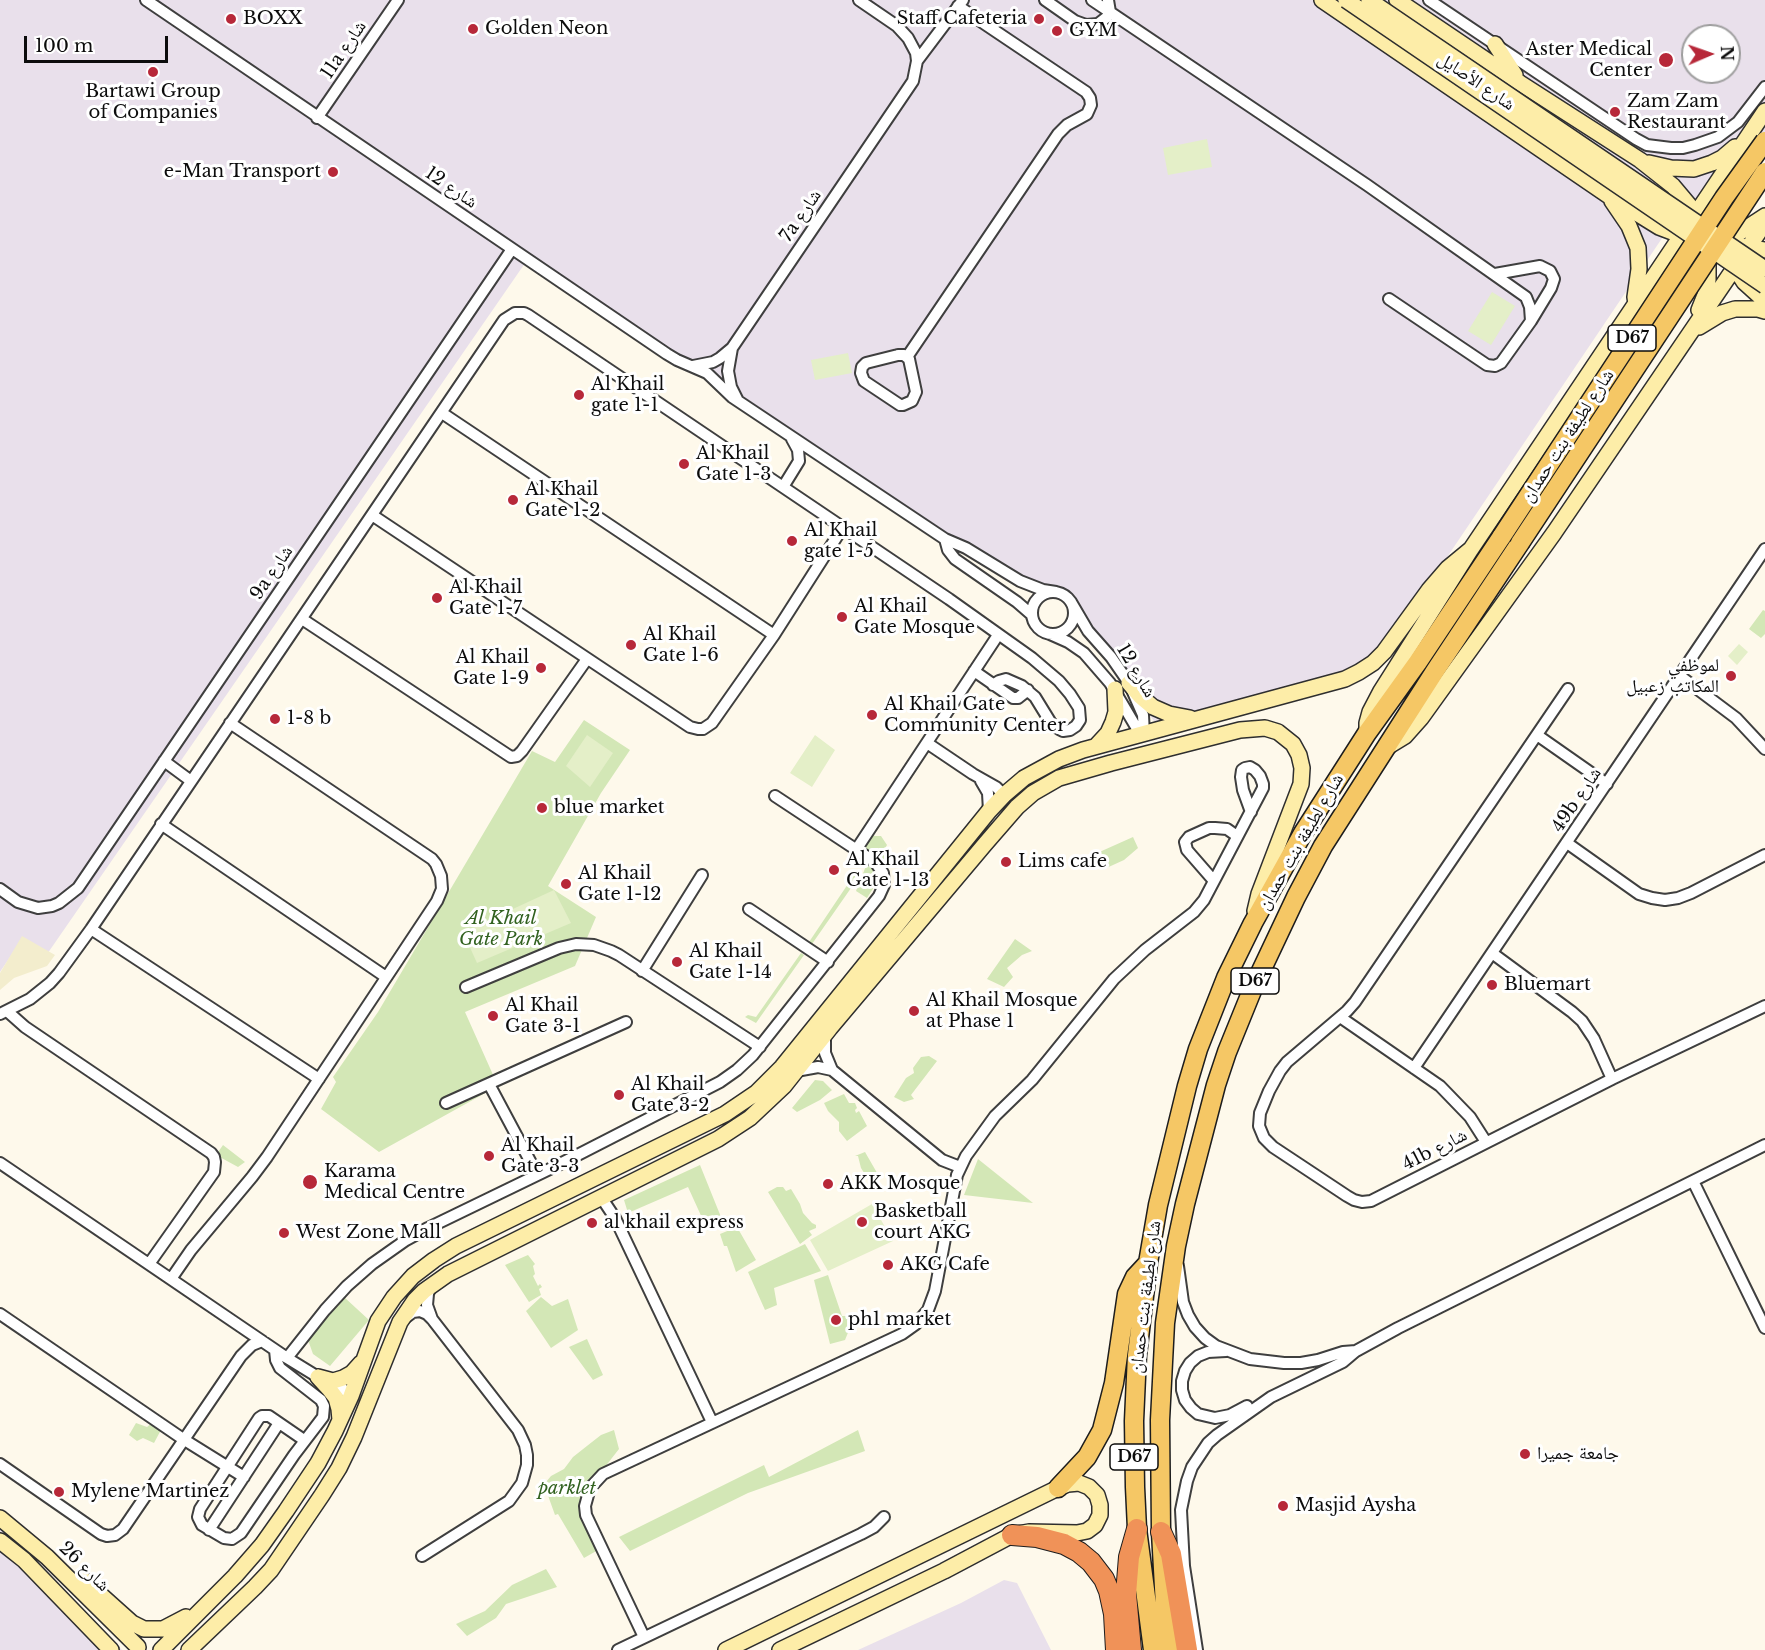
<!DOCTYPE html>
<html>
<head>
<meta charset="utf-8">
<style>
  body { margin:0 }
  #map { position:relative; width:1765px; height:1650px; overflow:hidden; background:#fef9eb; font-family:"Libre Baskerville",serif }
  canvas { display:block }
  .north { position:absolute; left:1681px; top:24px; width:60px; height:60px; box-sizing:border-box; background:#fff; border:2px solid #9e9e9e; border-radius:50%; rotate:88deg; font-size:16px; font-weight:700; line-height:24px; text-align:center; color:#0c0c0c }
  .north::after { content:''; display:block; margin:auto; width:21px; height:27px; background:#b72839; clip-path:polygon(50% 0,100% 100%,50% 72%,0 100%) }
  .scale { position:absolute; left:24px; top:36px; width:144px; height:27px; box-sizing:border-box; border:3px solid #0c0c0c; border-top:0; padding-left:8px; font-size:18px; line-height:21px; white-space:nowrap; color:#0c0c0c; -webkit-text-stroke:4px #fff; paint-order:stroke }
</style>
</head>
<body>
<div id="map">
<canvas width="1765" height="1650"></canvas>
<div class="north">N</div>
<div class="scale">100 m</div>
</div>
<script>
const c = document.querySelector('canvas').getContext('2d');
c.lineJoin = 'round';
function fillPath(path, color) { c.fillStyle = color; c.fill(path, 'evenodd'); }
const shape = rows => new Path2D(rows.map(r => 'M' + r).join(''));
function trace(path, color, width, dash) { c.strokeStyle = color; c.lineWidth = width; c.lineCap = dash ? 'butt' : 'round'; c.setLineDash(dash || []); c.stroke(path); }
function drawText(font, color, halo, rows, align = 'center') {
  c.font = font + ' "Libre Baskerville","Noto Naskh Arabic",serif'; c.lineWidth = 6; c.setLineDash([]); c.textBaseline = 'middle'; c.strokeStyle = halo; c.fillStyle = color; for (const [text, x, y, turn = 0] of rows) {
    c.save(); c.translate(x, y); c.rotate((+turn || 0) * Math.PI / 180); c.textAlign = isNaN(turn) ? turn : align; if (halo) c.strokeText(text, 0, 0); c.fillText(text, 0, 0); c.restore();
  }
}
fillPath(shape([
  [0,0,1765,0,1765,155,1711,234,1679,213,1371,670,1157,725,1060,596,851,483,530,256,43,960,19,944,0,972],
  [1693,36,1729,36,1729,72,1693,72],
  [0,1528,22,1544,122,1650,0,1650],
  [1004,1580,1017,1583,1051,1650,858,1650,961,1603]
]), '#e9e0eb');
fillPath(shape([
  [22,936,55,955,47,966,14,978,0,990,0,973]
]), '#f3edcd');
fillPath(shape([
  [1763,610,1765,611,1765,634,1761,638,1749,629],
  [584,720,630,750,601,793,548,886,596,917,575,966,465,1012,498,1086,379,1152,321,1109,336,1082,333,1077,378,1012,532,751,555,762],
  [870,834,875,836,881,836,887,845,884,850,893,857,867,898,856,891,866,866,855,856],
  [1133,837,1138,848,1124,860,1102,870,1095,854],
  [854,875,858,878,812,944,809,942],
  [1015,939,1032,951,1022,955,1007,968,1013,977,1004,987,987,979],
  [801,953,804,955,756,1023,745,1017,748,1015,756,1017],
  [929,1056,937,1061,911,1095,914,1099,904,1102,894,1097,906,1078,914,1073,913,1068,921,1057],
  [815,1080,823,1081,832,1090,820,1100,797,1112,792,1108],
  [844,1094,849,1103,855,1103,857,1108,855,1110,856,1113,859,1111,867,1126,847,1141,839,1131,839,1122,828,1111,824,1103],
  [223,1145,245,1162,238,1167,216,1155],
  [865,1152,880,1178,872,1183,868,1179,861,1168,858,1156,855,1156],
  [978,1159,1033,1203,964,1195],
  [700,1165,723,1222,708,1231,688,1187,628,1213,624,1200],
  [777,1187,783,1187,786,1191,791,1189,800,1204,803,1213,812,1223,816,1225,816,1228,809,1231,812,1235,800,1244,768,1192],
  [737,1227,756,1260,736,1272,727,1246,724,1246,720,1234],
  [805,1244,821,1271,774,1288,777,1305,765,1310,748,1272],
  [528,1255,535,1264,533,1266,535,1274,533,1276,538,1286,540,1284,542,1287,539,1289,541,1295,529,1302,505,1265],
  [828,1275,842,1316,848,1316,849,1330,845,1340,830,1344,814,1280],
  [344,1297,369,1320,330,1366,313,1354,308,1340],
  [541,1297,552,1306,568,1299,578,1330,551,1348,526,1311],
  [587,1339,603,1375,593,1380,569,1347],
  [153,1422,162,1428,154,1443,143,1438,137,1441,129,1435,136,1423,147,1427],
  [614,1430,619,1449,590,1486,584,1500,598,1550,584,1558,558,1514,555,1515,546,1490,546,1482,551,1476,564,1469,573,1457,592,1442,601,1435],
  [858,1430,865,1451,748,1493,630,1551,619,1537,764,1465,769,1477],
  [546,1569,557,1587,506,1604,496,1618,467,1636,456,1624,485,1611,512,1585]
]), '#d3e7b6');
fillPath(shape([
  [1207,139,1212,167,1168,175,1163,148],
  [1492,292,1515,306,1491,345,1468,331],
  [848,353,852,373,815,380,811,360],
  [1739,644,1748,652,1737,665,1728,656],
  [587,735,613,753,590,787,566,766],
  [815,735,835,750,812,787,790,773],
  [554,890,571,923,477,963,463,932],
  [872,1204,893,1241,828,1271,810,1240]
]), '#e4efc8');
const street = shape([
  [146,0,667,354,677,360,707,373,732,397,945,539,966,548,1020,581,1043,590,1056,592],
  [1045,0,1075,21,1086,25,1098,24,1107,17,1110,12,1108,0],
  [1092,0,1367,185,1526,297,1530,307,1531,321],
  [1429,0,1636,139,1647,145,1671,148,1683,148,1695,145,1718,137,1738,122,1765,87],
  [917,61,963,0],
  [317,118,398,0],
  [1389,299,1487,365,1495,366,1501,363,1531,321,1551,288,1554,279,1550,271,1540,266,1495,274],
  [732,348,728,371,731,387,737,399],
  [898,355,904,355,909,359,916,392,912,401,903,405,900,405,864,381,861,373,862,367,866,363,898,355],
  [907,357,1058,134,1067,125,1087,114,1091,105,1090,98,1086,92,958,6],
  [693,366,713,362,720,358,732,348,913,81,917,61,916,53,908,38,897,26,859,0],
  [442,413,774,635],
  [783,487,799,461,798,450,792,439],
  [372,515,690,727,698,729,703,729,712,723,774,635,843,527],
  [945,539,948,550,955,559,1017,602,1032,615],
  '1032 613a21 21 0 1 1 42 0a21 21 0 1 1-42 0Z',
  [1071,602,1088,631,1111,657,1129,683,1143,715,1144,734],
  [302,619,511,757,517,756,522,751,587,659],
  [1050,634,1068,642,1084,653,1110,683,1136,727,1144,734],
  [974,671,1013,698,1018,698,1028,690],
  [1680,676,1736,718,1765,749],
  [1568,689,1355,1002,1347,1011,1287,1062,1280,1071,1269,1091,1260,1113,1259,1126,1264,1138,1273,1147,1347,1196,1354,1200,1362,1202,1371,1201,1612,1079,1765,1006],
  [1537,735,1607,784],
  [927,743,973,774,996,787,1004,795],
  [164,761,191,781],
  [981,781,988,793,989,811],
  [161,824,386,977],
  [1567,843,1639,894,1652,898,1665,900,1678,898,1691,893,1765,855],
  [856,850,998,635],
  [1214,881,1187,850,1185,842,1189,837,1209,828,1215,828,1227,829,1237,836],
  [0,889,18,902,38,908,52,906,59,903,78,888,512,249],
  [749,909,828,962],
  [91,929,319,1079],
  [1492,953,1572,1012,1582,1021,1594,1039,1612,1079],
  [642,971,702,875],
  [466,987,559,948,576,944,594,945,611,951,619,955,760,1047],
  [7,1011,25,1027,211,1153,214,1157,215,1162,214,1172,149,1264],
  [0,1014,30,999,50,983,59,973,91,929,504,320,515,313,524,313,528,315,949,599,1032,658,1059,681,1070,694,1079,708,1080,720,1076,726,1070,730,1063,731,1059,729,1051,723,1035,697,1022,686,1006,679,999,681,993,685],
  [1340,1017,1440,1086,1470,1117,1486,1142],
  [825,1036,825,1053,832,1070,942,1160,960,1167],
  [1414,1068,1765,549],
  [796,1071,818,1067,832,1070],
  [489,1084,537,1174],
  [446,1103,626,1022],
  [0,1163,287,1358,318,1377,343,1389,351,1396],
  [1693,1181,1765,1328],
  [601,1197,615,1218,712,1422],
  [1178,1266,1183,1302,1188,1315,1195,1327,1205,1338,1216,1346,1250,1359,1284,1363,1301,1363,1318,1360,1343,1352,1356,1351],
  [171,1279,191,1250,252,1177,267,1157,437,901,442,889,441,876,436,864,432,859,230,723],
  [431,1285,428,1294,427,1305,432,1319],
  [0,1314,183,1439,244,1477],
  [405,1318,413,1312,420,1311,427,1314,432,1319,518,1430,525,1445,527,1455,527,1465,522,1483,509,1501,422,1556],
  [275,1350,276,1360,280,1368,321,1400,324,1406,323,1417,294,1455,241,1533,232,1539,224,1538,202,1525,198,1517,200,1509,259,1418,262,1416,269,1416,304,1440],
  [1226,1351,1208,1352,1198,1356,1190,1363,1185,1371,1182,1381,1182,1390,1185,1400,1191,1408,1198,1414,1215,1418,1230,1415,1247,1406],
  [287,1358,325,1310,347,1286,372,1264,406,1240,428,1228,558,1165,720,1082,737,1070,753,1055,879,896,884,885,883,873,875,862,775,796],
  [0,1464,101,1534,107,1536,115,1535,123,1529,241,1356,252,1345,262,1341],
  [209,1530,279,1423],
  [644,1637,586,1515,585,1506,590,1488,603,1474,902,1334,916,1324,928,1310,935,1291,957,1175,966,1156,995,1116,1032,1080,1114,979,1145,950,1194,912,1204,900,1263,788,1263,784,1260,776,1255,770,1250,767,1245,768,1242,770,1241,777,1243,790,1251,812],
  [618,1650,861,1534,874,1527,884,1517],
  [1197,1650,1184,1566,1181,1510,1187,1481,1192,1467,1208,1443,1217,1435,1271,1397,1343,1362,1356,1351,1398,1328,1765,1145]
]);
const secondary = shape([
  [1322,0,1609,196,1659,227,1688,238],
  [1397,0,1520,83,1640,160,1673,186,1689,205,1698,222],
  [1495,44,1515,75],
  [1649,163,1671,168,1694,169,1712,163,1722,158,1735,147],
  [1612,201,1629,226,1638,248,1639,269,1635,297,1636,304],
  [1719,203,1719,227,1728,257,1744,282,1765,301],
  [1715,241,1723,241,1739,233,1765,216],
  [1740,246,1765,250],
  [1699,310,1705,295,1708,280,1708,254],
  [1699,327,1722,313,1735,309,1758,309,1765,311],
  [1129,683,1140,696,1153,707,1169,714,1190,718],
  [1367,733,1367,723,1370,712,1381,691,1471,549,1765,111],
  [1096,746,1108,733,1113,722,1116,712,1115,689],
  [1387,747,1405,736,1421,718,1554,533,1765,223],
  [318,1377,333,1381,343,1378,352,1373,361,1363],
  [318,1377,329,1389,336,1398,339,1409,340,1420],
  [0,1518,47,1557,138,1647],
  [0,1541,24,1560,111,1650],
  [84,1580,132,1623,144,1629,163,1629,186,1617],
  [161,1650,235,1576,262,1545,286,1511,318,1463,335,1431,351,1396,378,1321,394,1297,413,1276,434,1260,456,1246,725,1114,756,1093,782,1067,989,811,1004,795,1024,778,1059,759,1083,750,1345,679,1359,672,1373,663,1384,652,1429,590,1448,568,1471,549],
  [189,1650,255,1587,271,1570,322,1495,339,1468,354,1437,400,1322,415,1300,424,1291,448,1274,718,1139,750,1118,784,1086,830,1028,985,844,1017,807,1033,793,1059,778,1111,763,1240,730,1265,728,1278,732,1293,744,1299,755,1302,768,1301,784,1259,894,1255,911],
  [726,1650,1058,1488,1068,1484,1079,1483,1089,1487,1097,1495,1100,1505,1100,1515,1095,1525,1087,1531,1077,1533,1029,1532,1012,1535,944,1571,780,1650]
]);
const primary = shape([
  [1058,1488,1087,1457,1102,1430,1114,1383,1127,1294,1135,1277,1148,1263],
  [1153,1650,1137,1529,1135,1487,1134,1421,1137,1355,1148,1263,1158,1205,1187,1086,1198,1049,1226,978,1253,923,1303,833,1367,733,1418,662,1502,536],
  [1170,1650,1165,1606,1161,1532,1160,1420,1165,1323,1176,1246,1185,1204,1216,1085,1227,1052,1253,988,1296,897,1323,846,1435,671,1520,543]
]);
const highway = shape([
  [1161,1532,1171,1554,1187,1650],
  [1012,1535,1037,1537,1064,1544,1079,1552,1091,1562,1104,1579,1109,1591,1114,1614,1116,1650],
  [1131,1650,1126,1594,1129,1557,1137,1529]
]);
trace(street, '#3f3f3f', 14);
trace(secondary, '#2e2e2e', 18);
trace(primary, '#1d1d1d', 21);
trace(highway, '#1d1d1d', 22);
trace(street, '#fff', 10);
trace(secondary, '#fdeda8', 15);
trace(primary, '#f5c765', 18);
trace(highway, '#f09258', 20);
const secondaryBridge = shape([
  [1346,0,1765,286],
  [1369,0,1765,269]
]);
const primaryBridge = shape([
  [1502,536,1724,198,1765,141],
  [1520,543,1765,172]
]);
trace(secondaryBridge, '#2e2e2e', 18, []);
trace(primaryBridge, '#1d1d1d', 21, []);
trace(secondaryBridge, '#fdeda8', 15);
trace(primaryBridge, '#f5c765', 18);
for (const [x, y, r, color] of [
  [231,19,6,"#b72839"],
  [1039,19,6,"#b72839"],
  [473,29,6,"#b72839"],
  [1057,31,6,"#b72839"],
  [1666,60,8,"#b72839"],
  [153,72,6,"#b72839"],
  [1615,112,6,"#b72839"],
  [333,172,6,"#b72839"],
  [579,395,6,"#b72839"],
  [684,464,6,"#b72839"],
  [513,500,6,"#b72839"],
  [792,541,6,"#b72839"],
  [437,598,6,"#b72839"],
  [842,617,6,"#b72839"],
  [631,645,6,"#b72839"],
  [541,668,6,"#b72839"],
  [1731,676,6,"#b72839"],
  [872,715,6,"#b72839"],
  [275,719,6,"#b72839"],
  [542,808,6,"#b72839"],
  [1006,862,6,"#b72839"],
  [834,870,6,"#b72839"],
  [566,884,6,"#b72839"],
  [677,962,6,"#b72839"],
  [1492,985,6,"#b72839"],
  [914,1011,6,"#b72839"],
  [493,1016,6,"#b72839"],
  [619,1095,6,"#b72839"],
  [489,1156,6,"#b72839"],
  [310,1182,8,"#b72839"],
  [828,1184,6,"#b72839"],
  [862,1222,6,"#b72839"],
  [592,1223,6,"#b72839"],
  [284,1233,6,"#b72839"],
  [888,1265,6,"#b72839"],
  [836,1320,6,"#b72839"],
  [1525,1454,6,"#b72839"],
  [59,1492,6,"#b72839"],
  [1283,1506,6,"#b72839"]
]) { const dot = new Path2D(); dot.arc(x, y, r, 0, 2 * Math.PI); c.fillStyle = color; c.fill(dot); trace(dot, '#fff', 2); }
for (const [x, y, w] of [
  [1632,338,48],
  [1255,981,48],
  [1134,1457,48]
]) { const box = new Path2D(); box.roundRect(x - w / 2, y - 13, w, 26, 4.5); c.fillStyle = '#fff'; c.fill(box); trace(box, '#0c0c0c', 1.5); }
drawText('bold 16px', '#0c0c0c', null, [
  ["D67",1632,338],
  ["D67",1255,981],
  ["D67",1134,1457]
]);
drawText('18px', '#0c0c0c', '#fff', [
  ["BOXX",243,19],
  ["Staff Cafeteria",1027,19,"right"],
  ["Golden Neon",485,29],
  ["GYM",1069,31],
  ["Aster Medical",1652,50,"right"],
  ["Center",1652,71,"right"],
  ["Bartawi Group",153,92,"center"],
  ["of Companies",153,113,"center"],
  ["Zam Zam",1627,102],
  ["Restaurant",1627,123],
  ["e-Man Transport",321,172,"right"],
  ["Al Khail",591,385],
  ["gate 1-1",591,406],
  ["Al Khail",696,454],
  ["Gate 1-3",696,475],
  ["Al Khail",525,490],
  ["Gate 1-2",525,511],
  ["Al Khail",804,531],
  ["gate 1-5",804,552],
  ["Al Khail",449,588],
  ["Gate 1-7",449,609],
  ["Al Khail",854,607],
  ["Gate Mosque",854,628],
  ["Al Khail",643,635],
  ["Gate 1-6",643,656],
  ["Al Khail",529,658,"right"],
  ["Gate 1-9",529,679,"right"],
  ["لموظفي",1719,666,"right"],
  ["المكاتب زعبيل",1719,687,"right"],
  ["Al Khail Gate",884,705],
  ["Community Center",884,726],
  ["1-8 b",287,719],
  ["blue market",554,808],
  ["Al Khail",846,860],
  ["Gate 1-13",846,881],
  ["Lims cafe",1018,862],
  ["Al Khail",578,874],
  ["Gate 1-12",578,895],
  ["Al Khail",689,952],
  ["Gate 1-14",689,973],
  ["Bluemart",1504,985],
  ["Al Khail Mosque",926,1001],
  ["at Phase 1",926,1022],
  ["Al Khail",505,1006],
  ["Gate 3-1",505,1027],
  ["Al Khail",631,1085],
  ["Gate 3-2",631,1106],
  ["Al Khail",501,1146],
  ["Gate 3-3",501,1167],
  ["Karama",324,1172],
  ["Medical Centre",324,1193],
  ["AKK Mosque",840,1184],
  ["Basketball",874,1212],
  ["court AKG",874,1233],
  ["al khail express",604,1223],
  ["West Zone Mall",296,1233],
  ["AKG Cafe",900,1265],
  ["ph1 market",848,1320],
  ["جامعة جميرا",1537,1454],
  ["Mylene Martinez",71,1492],
  ["Masjid Aysha",1295,1506]
], 'left');
drawText('18px', '#0c0c0c', '#fff', [
  ["11a شارع",344,50,-56],
  ["شارع الأصايل",1476,82,34],
  ["شارع 12",451,188,34],
  ["7a شارع",801,216,-56],
  ["شارع لطيفة بنت حمدان",1568,436,-57],
  ["9a شارع",272,573,-56],
  ["شارع 12",1136,671,59],
  ["49b شارع",1577,800,-56],
  ["شارع لطيفة بنت حمدان",1301,842,-60],
  ["41b شارع",1435,1150,-27],
  ["شارع لطيفة بنت حمدان",1146,1297,-83],
  ["شارع 26",84,1567,44]
]);
drawText('italic 18px', '#31611f', '#fff', [
  ["Al Khail",501,919],
  ["Gate Park",501,940],
  ["parklet",567,1489]
]);
</script>
</body>
</html>
